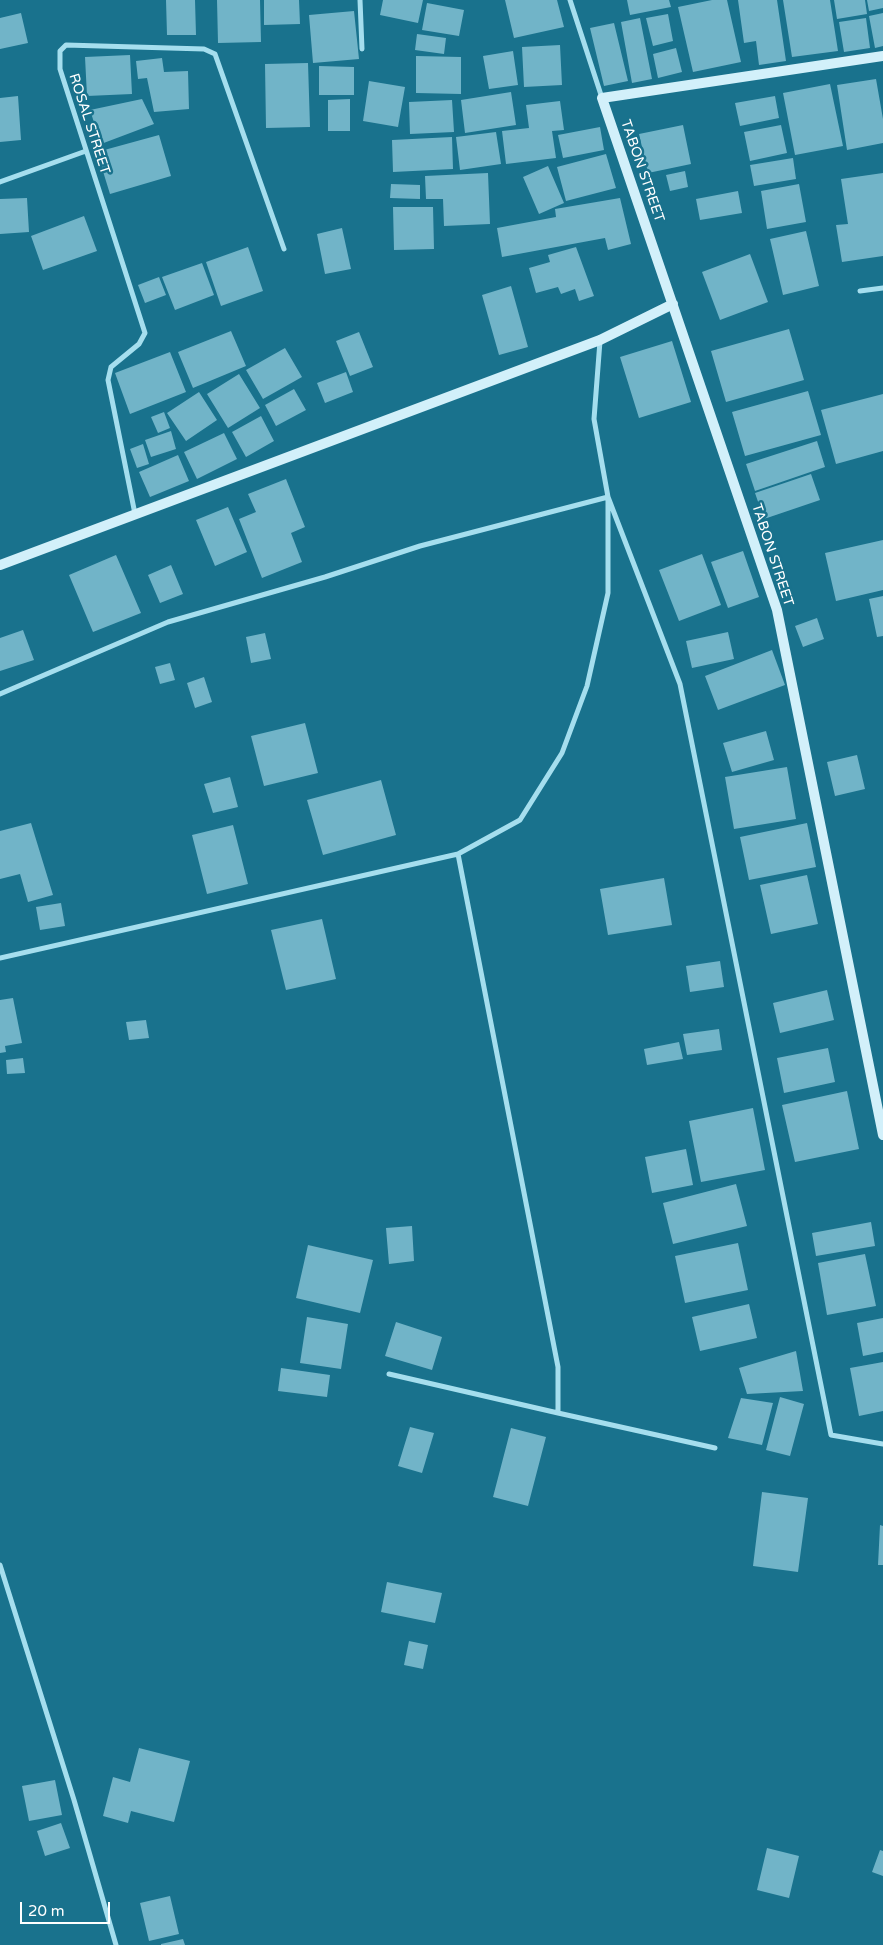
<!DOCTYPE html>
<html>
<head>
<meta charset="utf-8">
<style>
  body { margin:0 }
  #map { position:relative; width:883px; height:1945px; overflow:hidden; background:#19728d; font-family:"Varela Round",sans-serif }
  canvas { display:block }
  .scale { position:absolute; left:20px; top:1902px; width:90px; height:22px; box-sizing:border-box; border:2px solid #fff; border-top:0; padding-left:6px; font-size:15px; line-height:18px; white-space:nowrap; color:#fff; -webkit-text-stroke:4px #19728d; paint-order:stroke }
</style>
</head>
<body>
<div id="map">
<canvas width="883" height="1945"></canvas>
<div class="scale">20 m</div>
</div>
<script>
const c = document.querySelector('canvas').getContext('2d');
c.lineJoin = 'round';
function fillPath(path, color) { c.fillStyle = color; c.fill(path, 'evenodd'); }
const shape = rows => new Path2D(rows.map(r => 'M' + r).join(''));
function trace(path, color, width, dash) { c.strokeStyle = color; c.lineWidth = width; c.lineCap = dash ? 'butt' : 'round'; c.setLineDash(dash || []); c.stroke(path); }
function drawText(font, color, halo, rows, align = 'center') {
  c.font = font + ' "Varela Round",sans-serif'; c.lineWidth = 5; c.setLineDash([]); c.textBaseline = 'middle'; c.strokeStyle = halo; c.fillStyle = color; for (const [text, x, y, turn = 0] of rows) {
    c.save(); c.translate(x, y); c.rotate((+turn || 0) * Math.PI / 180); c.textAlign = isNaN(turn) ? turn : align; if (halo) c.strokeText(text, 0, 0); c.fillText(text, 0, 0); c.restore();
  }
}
fillPath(shape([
  [166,0,195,0,196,35,167,35],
  [217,0,260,0,261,42,218,43],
  [264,0,299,0,300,24,264,25],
  [383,0,423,0,418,23,380,15],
  [505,0,557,0,564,27,514,38],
  [627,0,669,0,671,7,630,15],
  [712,0,727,0,741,62,693,72,678,7],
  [738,0,777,0,786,61,759,65,756,41,744,43],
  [783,0,830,0,838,51,792,57],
  [834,0,865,0,867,14,837,19],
  [867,0,883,0,883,8,869,11],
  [427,3,464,10,459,36,422,30],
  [354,11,359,59,313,63,309,15],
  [21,13,28,43,0,49,0,18],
  [883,13,883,46,875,48,869,16],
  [668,14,673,41,653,46,646,18],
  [640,18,652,79,632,83,621,22],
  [866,18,870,48,844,52,839,22],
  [614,23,628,81,604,86,590,28],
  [417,34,446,38,444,54,415,50],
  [560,45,562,85,524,87,522,47],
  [676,48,682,72,658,78,653,54],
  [513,51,518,85,489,89,483,56],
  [130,55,132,94,87,96,85,57],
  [416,56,461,57,461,94,416,93],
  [162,58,164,72,188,71,189,109,154,112,147,78,138,79,136,61],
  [308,63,310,127,266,128,265,64],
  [319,66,354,67,354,95,319,95],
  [876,79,883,119,883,143,847,150,837,85],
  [369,81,405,87,398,127,363,121],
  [830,84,843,146,795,155,783,93],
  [511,92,516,125,465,133,461,100],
  [18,96,21,140,0,142,0,98],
  [775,96,779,118,740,126,735,103],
  [142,99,154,124,101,144,90,110],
  [350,99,350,131,328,131,328,100],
  [452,100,454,132,410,134,409,102],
  [560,101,564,130,552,131,556,158,506,164,502,131,529,128,526,105],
  [683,125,691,164,648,173,639,134],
  [781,125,787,153,750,161,744,132],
  [600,127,604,150,563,158,558,135],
  [496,132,501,164,460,170,456,137],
  [159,135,171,176,110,194,97,152],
  [452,137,453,169,393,172,392,140],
  [606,154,616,188,566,201,557,167],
  [793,158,796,179,754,186,750,165],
  [548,166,564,203,539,214,523,177],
  [685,171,688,187,670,191,666,175],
  [488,173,490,224,444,226,443,199,426,199,425,176],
  [883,173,883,256,842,262,836,225,848,224,841,179],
  [391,184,420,185,420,199,390,198],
  [799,184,806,222,767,229,761,191],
  [738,191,742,213,700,220,696,199],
  [27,198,29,232,0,234,0,199],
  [620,198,631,244,608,250,605,238,502,257,497,228,556,217,555,209],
  [393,207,433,207,434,249,394,250],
  [84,216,97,251,43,270,31,236],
  [342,228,351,269,325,274,317,234],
  [806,231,819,286,783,295,770,239],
  [248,247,263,291,221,306,206,262],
  [576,247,594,296,579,301,575,289,561,294,558,287,536,293,529,268,550,262,548,255],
  [750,254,768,302,720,320,702,272],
  [202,263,214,295,175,310,162,277],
  [159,277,166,295,145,303,138,285],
  [511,286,528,347,499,355,482,295],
  [789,329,804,380,726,402,711,351],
  [231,331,246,366,193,388,178,352],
  [359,332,373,367,350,376,336,341],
  [672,341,691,402,639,418,620,357],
  [285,348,302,377,263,399,246,370],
  [170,352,186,392,130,414,115,373],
  [346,372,353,392,325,403,317,383],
  [239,374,260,408,228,428,207,394],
  [294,389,306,410,276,426,265,405],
  [808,391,821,435,745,456,732,412],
  [199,392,217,420,186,441,167,413],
  [883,394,883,451,836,464,821,410],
  [164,412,170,428,158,433,151,417],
  [261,416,274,441,246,457,232,432],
  [171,431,176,449,151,457,145,440],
  [224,433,237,459,197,479,184,452],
  [817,441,825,467,755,491,746,464],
  [143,444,149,464,137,468,130,449],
  [178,455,189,481,150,497,139,472],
  [811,474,820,500,764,519,755,493],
  [286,479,305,527,291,533,302,562,262,578,239,519,256,512,248,494],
  [228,507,247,552,215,566,196,520],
  [883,540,883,590,836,601,825,553],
  [743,551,759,597,728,608,711,562],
  [702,554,721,605,679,621,659,570],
  [116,555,141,613,93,632,69,575],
  [171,565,183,594,160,603,148,575],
  [883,596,883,636,877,637,869,599],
  [817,618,824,639,803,647,795,626],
  [23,630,34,660,0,671,0,638],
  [728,632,734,659,692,668,686,641],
  [265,633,271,659,251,663,246,637],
  [772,650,785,685,718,710,705,676],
  [170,663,175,680,160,684,155,667],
  [204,677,212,702,195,708,187,683],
  [305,723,318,773,264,786,251,736],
  [766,731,774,760,732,772,723,743],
  [857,755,865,789,835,796,827,762],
  [787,767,796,819,734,829,725,777],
  [230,777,238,807,213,813,204,784],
  [381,780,396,835,323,855,307,800],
  [31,823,53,895,28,902,20,874,0,879,0,831],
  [807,823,816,867,749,880,740,837],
  [233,825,248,884,207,894,192,835],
  [807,875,818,924,771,934,760,885],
  [664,878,672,925,608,935,600,889],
  [61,903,65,926,40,930,36,907],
  [322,919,336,979,286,990,271,930],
  [720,961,724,987,690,992,686,966],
  [827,990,834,1020,780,1033,773,1003],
  [13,998,22,1043,5,1046,6,1052,0,1053,0,1000],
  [146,1020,149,1038,129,1040,126,1022],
  [719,1029,722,1050,687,1055,683,1034],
  [679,1042,683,1059,647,1065,644,1049],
  [828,1048,835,1082,784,1093,777,1058],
  [23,1058,25,1073,7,1074,6,1060],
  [847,1091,859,1149,795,1162,782,1105],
  [753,1108,765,1170,701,1182,689,1121],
  [686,1149,693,1185,652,1193,645,1157],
  [736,1184,747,1226,673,1244,663,1203],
  [871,1222,875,1246,816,1256,812,1233],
  [412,1226,414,1261,389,1264,386,1228],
  [738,1243,748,1290,685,1303,675,1256],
  [308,1245,373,1260,360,1313,296,1298],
  [865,1254,876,1306,827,1315,818,1263],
  [749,1304,757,1338,700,1351,692,1317],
  [307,1317,348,1324,341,1369,300,1363],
  [883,1318,883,1352,863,1356,857,1323],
  [396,1322,442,1337,432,1370,385,1356],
  [796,1351,803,1391,747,1394,739,1368],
  [883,1362,883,1411,859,1416,850,1368],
  [281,1368,330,1375,327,1397,278,1391],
  [780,1397,804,1404,790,1456,766,1450],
  [741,1398,773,1403,762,1445,728,1438],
  [410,1427,434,1433,422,1473,398,1466],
  [511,1428,546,1437,528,1506,493,1497],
  [762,1492,808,1498,798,1572,753,1566],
  [880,1525,883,1526,883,1565,878,1565],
  [387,1582,442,1593,435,1623,381,1612],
  [409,1641,428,1645,423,1669,404,1665],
  [139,1748,190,1761,174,1822,131,1811,128,1823,103,1816,113,1777,130,1782],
  [55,1780,62,1815,29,1821,22,1786],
  [61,1823,70,1848,45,1856,37,1831],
  [767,1848,799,1856,789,1898,757,1890],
  [880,1850,883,1851,883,1876,872,1872],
  [170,1896,179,1934,149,1941,140,1903],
  [183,1939,185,1945,161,1945,161,1944]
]), '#71b4c8');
trace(shape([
  [360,0,362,49],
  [570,0,602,98],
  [0,182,86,151],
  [860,291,883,288],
  [600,341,594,419,608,497,680,684,831,1435,883,1444],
  [135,514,108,380,111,367,139,344,145,333,60,69,60,51,66,45,204,49,215,54,284,249],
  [0,694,168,622,325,577,420,546,608,497,608,593,587,686,562,753,520,820,458,854,0,958],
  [389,1374,558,1413,558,1367,458,854],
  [558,1413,715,1448],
  [0,1565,74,1800,116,1945]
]), '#a5deee', 5);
trace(shape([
  [883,56,602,98,777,610,883,1135],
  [0,565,600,340,673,304]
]), '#d2f0fa', 10);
drawText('14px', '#fff', '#19728d', [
  ["ROSAL STREET",89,124,72],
  ["TABON STREET",642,171,71],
  ["TABON STREET",772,555,72]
]);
</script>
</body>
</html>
